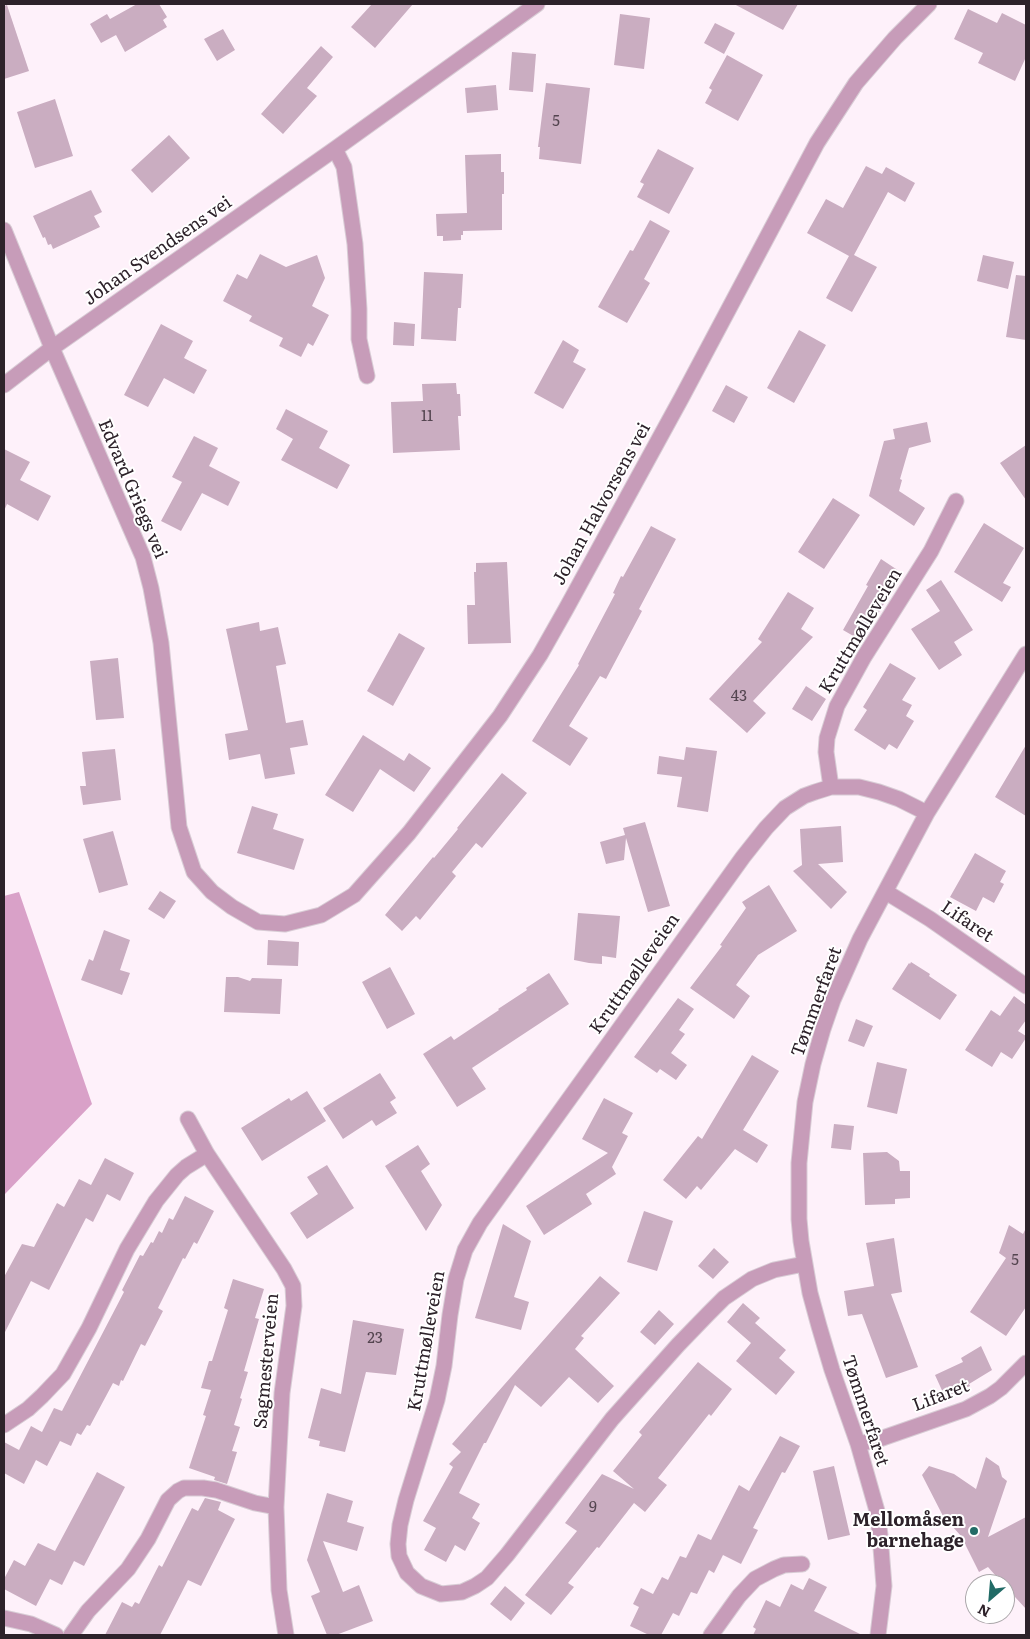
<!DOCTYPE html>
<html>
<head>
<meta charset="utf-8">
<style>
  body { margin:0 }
  #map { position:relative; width:1030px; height:1639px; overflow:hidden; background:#fef1fa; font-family:Literata,serif }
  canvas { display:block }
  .frame { position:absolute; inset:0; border:5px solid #2d222a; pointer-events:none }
  .north { position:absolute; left:965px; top:1574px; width:50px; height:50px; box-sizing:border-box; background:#fff; border:1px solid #aba7aa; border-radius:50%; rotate:207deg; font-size:14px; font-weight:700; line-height:20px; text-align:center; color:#2d222a }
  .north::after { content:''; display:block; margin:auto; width:18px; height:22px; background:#216b66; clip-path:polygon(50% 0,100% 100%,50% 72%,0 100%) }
</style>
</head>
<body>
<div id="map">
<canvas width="1030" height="1639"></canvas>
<div class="frame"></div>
<div class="north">N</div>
</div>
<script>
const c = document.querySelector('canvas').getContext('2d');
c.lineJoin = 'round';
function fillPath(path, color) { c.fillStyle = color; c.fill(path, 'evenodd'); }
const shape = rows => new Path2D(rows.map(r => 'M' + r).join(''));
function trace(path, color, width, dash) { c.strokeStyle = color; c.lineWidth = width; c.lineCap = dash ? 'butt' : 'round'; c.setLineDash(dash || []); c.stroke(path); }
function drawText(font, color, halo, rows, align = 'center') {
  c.font = font + ' Literata,serif'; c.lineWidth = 4; c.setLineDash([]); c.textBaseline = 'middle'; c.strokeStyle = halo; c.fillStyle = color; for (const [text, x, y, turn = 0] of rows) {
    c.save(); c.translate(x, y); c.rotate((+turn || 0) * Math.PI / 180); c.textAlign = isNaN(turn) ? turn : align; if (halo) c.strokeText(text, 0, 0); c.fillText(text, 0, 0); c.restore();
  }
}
fillPath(shape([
  [19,892,92,1104,4,1195,4,896]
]), '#d9a1c8');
fillPath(shape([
  [137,4,159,4,167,17,163,20,167,27,125,52,116,35,101,43,90,24,107,14,110,19],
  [372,4,413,4,375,48,351,27],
  [734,4,798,4,783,30],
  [7,5,29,71,4,79,4,6],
  [968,9,997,23,1002,13,1026,25,1026,57,1015,81,978,63,983,53,954,39],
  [620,14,650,18,644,69,614,65],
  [715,23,735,33,724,54,704,43],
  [223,29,235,50,217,61,204,39],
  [321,46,333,57,307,88,317,96,283,134,261,114],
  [512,52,536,54,533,92,509,90],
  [727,55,763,75,738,121,705,103,712,90,709,88],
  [546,83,590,88,581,164,539,159,540,147,538,147],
  [496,85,498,110,467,113,465,88],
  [55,99,73,156,35,168,17,112],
  [169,135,190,158,152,193,131,170],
  [658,149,694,168,669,214,637,197,644,184,640,182],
  [501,154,501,172,504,172,504,194,502,194,502,230,463,231,463,235,461,235,461,240,443,241,443,236,437,236,436,214,467,213,465,155],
  [866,166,882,174,886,167,915,183,905,202,888,192,854,255,877,267,852,312,826,298,849,256,807,233,826,199,843,208],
  [91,190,102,212,94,216,100,227,53,249,51,244,48,245,45,237,43,238,33,216],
  [650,220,670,231,644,279,650,283,627,323,598,307,630,250,633,251],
  [260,254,286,267,317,255,325,278,312,306,329,315,313,346,308,343,301,357,279,346,283,338,249,321,252,316,223,301,237,274,247,279],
  [983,255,1014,262,1008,289,977,281],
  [424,272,463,274,461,308,458,308,456,341,421,339],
  [1016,275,1026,276,1026,340,1006,337],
  [394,322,415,324,414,346,393,345],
  [161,324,193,341,184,358,207,370,194,394,164,378,148,407,124,395],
  [799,330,826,345,794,403,767,388],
  [563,340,579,350,573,362,586,369,563,409,534,393],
  [456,383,457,394,460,394,461,416,458,416,460,450,393,453,391,402,423,401,422,384],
  [726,385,748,397,734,423,712,411],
  [286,409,328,431,319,448,350,465,337,489,281,460,293,439,276,429],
  [927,422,931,442,909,448,900,479,902,480,899,491,925,508,914,526,869,496,884,441,895,439,893,429],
  [194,436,218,448,209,466,240,482,228,506,202,493,181,531,161,521,182,482,172,477],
  [1026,445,1026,500,1000,463],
  [4,449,30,462,20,480,51,496,38,521,7,504,4,511],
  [833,498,860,515,824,569,798,552],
  [984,523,1024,548,1003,583,1011,587,1002,602,954,572],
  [651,526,676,539,639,609,642,611,606,679,600,676,569,726,588,738,570,766,532,741,579,665,578,664,615,594,613,593,621,576,623,577],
  [881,559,902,573,862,641,843,630,868,586,866,585],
  [507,562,511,643,468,644,467,605,475,605,474,572,476,572,476,563],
  [941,580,973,630,954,642,962,655,939,670,911,629,940,611,926,590],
  [788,592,814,608,801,629,813,637,753,701,766,713,747,733,709,699,762,642,758,639],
  [259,622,260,631,278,627,286,664,276,666,286,723,303,720,308,745,290,748,295,774,265,779,260,754,229,760,225,734,248,730,226,629],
  [399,633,425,648,393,706,367,691],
  [118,658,124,718,96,720,90,661],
  [890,663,916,678,902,700,912,705,906,716,914,721,897,749,889,744,885,750,854,730,867,710,863,707],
  [806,686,826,699,812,721,792,709],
  [363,735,404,761,409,753,431,768,414,792,380,769,353,812,325,795],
  [1026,745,1026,816,995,797],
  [686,747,717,751,708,812,677,807,682,777,657,774,659,756,684,760],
  [115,749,121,800,83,805,80,786,86,786,82,752],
  [502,773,527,793,482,848,476,843,452,872,456,876,420,920,416,916,402,931,385,915,433,857,434,858,458,829,457,828],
  [252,806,278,814,273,829,304,839,294,870,237,853],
  [645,822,670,906,648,912,626,838,624,860,606,864,600,842,625,835,623,828],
  [841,826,843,862,818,864,847,892,831,909,793,871,802,865,800,829],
  [113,831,128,885,99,893,83,839],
  [975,853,1006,871,1000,882,1004,884,994,903,983,897,976,911,950,897],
  [769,885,797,931,758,955,736,985,750,996,734,1019,690,988,722,946,720,945,746,908,742,902],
  [160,891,176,901,164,919,148,909],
  [578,913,620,916,616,958,602,956,602,964,589,963,574,960],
  [104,930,130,940,120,970,130,973,122,995,81,980,89,959,93,961],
  [268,940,299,942,298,966,267,965],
  [911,962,930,974,929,976,957,995,940,1020,892,989,909,963,910,964],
  [390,967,415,1014,387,1029,362,982],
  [549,973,569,1004,472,1068,486,1089,457,1107,423,1054,451,1036,454,1040,499,1010,498,1009,527,990,526,988],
  [226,977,238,977,250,981,252,978,282,979,280,1014,224,1012],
  [1014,996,1026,1005,1026,1020,1018,1031,1026,1036,1026,1038,1012,1059,1001,1052,992,1067,965,1050,991,1010,1000,1016],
  [678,998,694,1009,679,1030,685,1034,671,1053,687,1065,676,1080,660,1069,657,1073,634,1057],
  [856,1019,873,1026,864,1047,848,1041],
  [752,1055,779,1071,743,1130,768,1145,757,1163,735,1149,701,1190,697,1186,686,1199,663,1180,698,1136,702,1139],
  [877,1062,907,1069,897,1114,867,1107],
  [380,1073,396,1098,390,1102,397,1113,376,1126,372,1120,343,1139,323,1108],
  [307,1091,326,1121,262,1161,241,1128,289,1098,291,1101],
  [604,1098,633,1113,622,1133,628,1136,612,1167,616,1174,586,1194,592,1204,544,1235,526,1206,608,1153,582,1139],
  [834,1124,854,1126,851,1150,831,1148],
  [418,1145,430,1164,421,1171,442,1205,426,1231,385,1166],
  [887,1152,899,1161,900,1171,910,1171,910,1198,895,1199,895,1204,865,1205,863,1153],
  [105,1158,134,1173,120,1201,107,1194,93,1222,86,1218,49,1290,31,1281,4,1334,4,1277,22,1244,34,1247,57,1203,64,1207,79,1179,91,1185],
  [327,1165,354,1208,307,1239,290,1213,318,1194,307,1177],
  [185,1196,214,1211,197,1244,194,1242,185,1259,183,1258,158,1308,163,1311,145,1346,141,1344,123,1381,121,1380,119,1386,113,1383,90,1426,87,1425,81,1435,77,1433,71,1446,60,1441,47,1466,36,1460,24,1484,4,1473,4,1442,19,1450,31,1426,42,1432,54,1408,62,1411,124,1292,122,1290,140,1255,143,1256,151,1242,153,1243,159,1231,162,1233,169,1218,173,1220],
  [644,1211,673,1221,657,1271,627,1262],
  [503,1224,531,1241,514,1297,529,1302,521,1330,475,1318],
  [1009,1225,1023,1234,1026,1228,1026,1307,1006,1336,970,1312,1006,1258,999,1253],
  [894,1238,902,1292,891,1294,918,1367,886,1378,862,1314,848,1316,844,1291,874,1286,866,1243],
  [714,1248,729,1262,713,1279,698,1266],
  [600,1276,620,1293,581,1336,584,1338,575,1349,614,1386,598,1403,569,1377,541,1407,515,1385,486,1443,484,1443,459,1493,480,1504,472,1518,480,1523,465,1551,455,1545,446,1562,424,1550,436,1528,423,1521,453,1467,449,1464,461,1452,452,1444],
  [233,1279,264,1289,255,1318,259,1319,244,1371,248,1372,240,1398,242,1399,234,1425,240,1427,232,1451,237,1452,227,1484,214,1480,215,1477,189,1468,206,1416,203,1415,211,1390,201,1388,209,1361,212,1361,228,1310,224,1308],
  [743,1303,760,1318,755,1323,786,1350,779,1358,795,1372,776,1395,736,1361,751,1343,727,1322],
  [659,1310,674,1324,655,1345,640,1332],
  [353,1320,404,1329,396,1375,366,1372,345,1452,319,1446,320,1441,308,1438,321,1388,341,1394],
  [981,1346,992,1370,969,1384,970,1386,945,1397,935,1375,963,1362,961,1358],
  [698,1362,732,1389,711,1416,709,1414,658,1478,667,1485,645,1512,634,1503,599,1548,597,1547,568,1583,574,1587,551,1615,525,1595,577,1531,565,1523,602,1474,634,1489,613,1471,642,1435,639,1432],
  [780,1436,800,1446,785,1473,782,1472,753,1528,758,1530,741,1564,723,1555,714,1573,709,1570,697,1594,691,1592,679,1616,673,1613,661,1635,649,1635,630,1626,639,1607,633,1604,641,1588,653,1594,662,1577,668,1580,680,1556,686,1558,698,1534,711,1540,739,1485,749,1491],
  [986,1457,999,1466,1002,1477,1007,1481,988,1537,1026,1517,1026,1609,1005,1586,1005,1584,1003,1584,988,1567,979,1572,961,1536,943,1516,922,1475,929,1466,954,1474,976,1489],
  [834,1466,850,1535,828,1540,813,1471],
  [97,1472,125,1487,84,1566,74,1561,62,1585,50,1579,36,1606,4,1589,4,1579,14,1560,25,1566,38,1543,55,1551],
  [327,1493,353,1501,347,1522,364,1527,357,1551,323,1541,343,1592,359,1585,373,1621,336,1635,327,1635,311,1596,320,1592,307,1560],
  [205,1498,221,1502,218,1510,235,1519,201,1586,188,1580,160,1635,105,1635,122,1602,132,1607,135,1602,139,1604,159,1565,162,1567,192,1508,198,1511],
  [809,1578,827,1587,814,1611,862,1635,753,1635,756,1629,753,1627,766,1600,780,1607,791,1584,803,1590],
  [505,1586,525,1603,511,1621,490,1604]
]), '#caadc1');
const street = shape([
  [335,149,344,167,355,244,359,309,359,339,367,376],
  [4,230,52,348,143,557,151,588,161,643,179,827,194,872,212,892,232,907,258,922,285,924,321,915,354,895,409,833,500,716,540,655,566,609,682,397,817,143,856,83,895,38,929,4],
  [4,385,52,348,335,149,537,4],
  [831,787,826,752,827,738,837,706,864,657,931,551,956,501],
  [886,892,930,919,1026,986],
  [188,1119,207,1154,284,1269,293,1286,294,1306,282,1393,276,1507,279,1590,286,1635],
  [804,1264,774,1270,752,1279,724,1298,708,1314,678,1345,612,1419,507,1555,487,1578,475,1586,462,1592,441,1594,421,1586,407,1573,399,1556,398,1544,400,1525,406,1500,437,1400,444,1366,450,1315,456,1279,465,1250,480,1223,743,857,766,828,785,808,804,796,815,792,831,787,859,787,879,792,899,799,927,813],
  [4,1425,28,1409,42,1396,63,1374,89,1328,127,1249,156,1201,177,1175,186,1167,207,1154],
  [858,1444,877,1440,966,1409,990,1396,1001,1388,1026,1363],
  [4,1618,31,1624,56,1635],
  [71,1635,88,1611,128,1569,148,1539,168,1500,178,1491,184,1488,203,1488,216,1490,255,1503,276,1507],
  [711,1635,739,1596,755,1579,774,1569,784,1565,802,1564],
  [878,1635,884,1586,880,1535,877,1511,858,1444,832,1370,819,1326,810,1293,801,1241,799,1219,799,1163,805,1102,813,1064,823,1029,833,1000,860,939,927,813,1026,654]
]);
trace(street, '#d8ccd5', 17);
trace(street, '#c79cb9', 15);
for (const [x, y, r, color] of [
  [974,1531,5,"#216b66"]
]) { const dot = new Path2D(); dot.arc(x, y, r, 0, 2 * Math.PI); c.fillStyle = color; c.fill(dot); trace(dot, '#fff', 2); }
drawText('15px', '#544550', null, [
  ["5",556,122],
  ["11",427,417],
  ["43",739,697],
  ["5",1015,1261],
  ["23",375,1339],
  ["9",593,1508]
]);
drawText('18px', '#2d222a', '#fff', [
  ["Johan Svendsens vei",158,251,-35],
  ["Edvard Griegs vei",132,489,67],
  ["Johan Halvorsens vei",602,504,-61],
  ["Kruttmølleveien",861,631,-59],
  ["Lifaret",967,922,34],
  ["Kruttmølleveien",635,974,-55],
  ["Tømmerfaret",817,1002,-70],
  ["Kruttmølleveien",427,1341,-80],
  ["Sagmesterveien",267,1361,-85],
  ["Lifaret",941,1396,-21],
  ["Tømmerfaret",865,1411,72]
]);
drawText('bold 18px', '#2d222a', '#fff', [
  ["Mellomåsen",964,1521],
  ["barnehage",964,1542]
], 'right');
</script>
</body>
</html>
